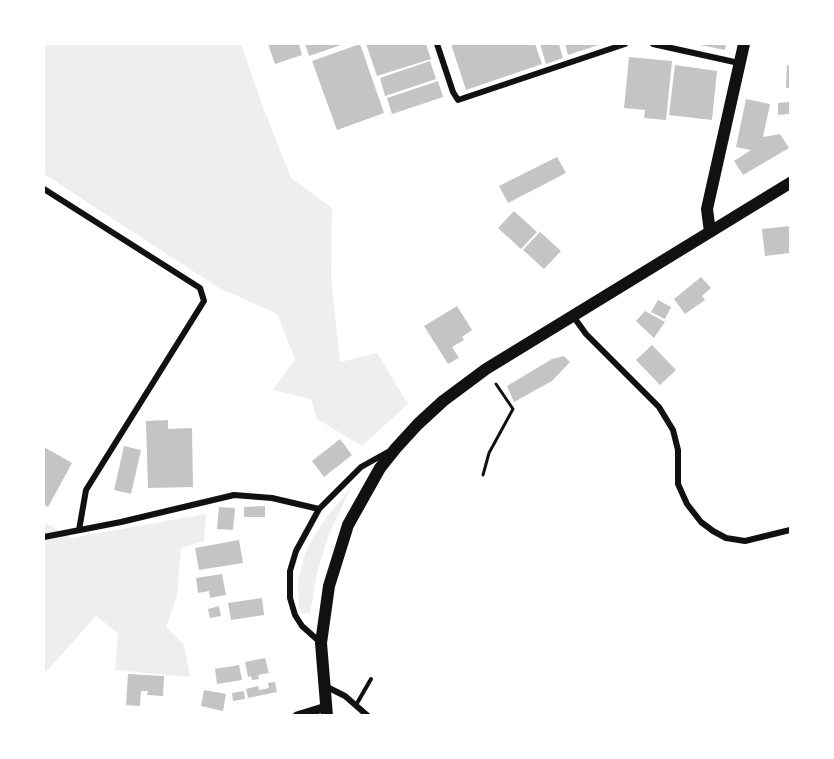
<!DOCTYPE html>
<html>
<head>
<meta charset="utf-8">
<style>
  body { margin:0 }
  #map { position:relative; width:834px; height:759px; overflow:hidden; background:#fff; font-family:"Libre Baskerville",serif }
  canvas { display:block }
  .frame { position:absolute; inset:0; border:45px solid #fff; pointer-events:none }
</style>
</head>
<body>
<div id="map">
<canvas width="834" height="759"></canvas>
<div class="frame"></div>
</div>
<script>
const c = document.querySelector('canvas').getContext('2d');
c.lineJoin = 'round';
function fillPath(path, color) { c.fillStyle = color; c.fill(path, 'evenodd'); }
const shape = rows => new Path2D(rows.map(r => 'M' + r).join(''));
function trace(path, color, width, dash) { c.strokeStyle = color; c.lineWidth = width; c.lineCap = dash ? 'butt' : 'round'; c.setLineDash(dash || []); c.stroke(path); }
fillPath(shape([
  [44,44,241,44,263,107,291,178,332,208,331,277,340,362,377,353,408,404,362,446,317,419,311,399,273,390,295,359,277,314,219,288,44,174],
  [351,488,329,534,317,573,310,613,301,613,299,607,298,581,305,554,314,536,328,515],
  [206,514,204,541,181,548,177,596,166,627,184,645,190,677,115,670,118,633,96,616,44,674,44,522,71,538]
]), '#eee');
fillPath(shape([
  [268,44,299,44,302,55,275,64],
  [305,44,344,44,309,56],
  [360,44,384,113,337,130,312,61],
  [366,44,426,44,431,59,377,76],
  [451,44,535,44,542,64,466,90],
  [540,44,559,44,563,58,546,64],
  [565,44,602,44,568,55],
  [695,44,726,44,725,50],
  [629,57,672,61,666,120,644,118,645,110,624,108],
  [430,61,436,79,385,96,380,78],
  [675,65,717,71,712,120,669,115],
  [787,65,790,66,790,88,786,88],
  [438,81,443,97,392,114,387,98],
  [746,99,770,104,763,137,780,134,789,148,743,175,734,161,751,150,736,147],
  [789,102,789,114,778,115,778,103],
  [557,157,566,173,508,203,499,186],
  [514,211,537,232,521,249,498,228],
  [790,226,790,253,765,256,762,229],
  [540,232,561,251,544,269,523,250],
  [701,277,711,288,702,296,705,300,685,314,674,299],
  [658,300,671,307,665,319,651,312],
  [457,306,472,330,462,337,464,340,452,347,459,358,448,364,424,326],
  [645,311,665,322,654,338,636,321],
  [652,345,676,370,660,385,636,360],
  [564,356,570,362,552,381,514,402,507,386,552,359],
  [168,420,168,429,192,428,193,487,148,488,146,421],
  [340,439,352,455,324,477,312,461],
  [124,446,141,450,131,494,114,490],
  [44,447,72,463,48,507,44,505],
  [265,506,265,517,244,517,244,507],
  [219,507,235,508,233,530,217,529],
  [239,540,243,563,199,570,195,548],
  [222,574,226,595,210,598,209,591,198,593,196,578],
  [262,598,264,615,231,620,228,603],
  [219,606,221,616,210,618,208,609],
  [265,658,269,673,258,675,259,679,252,680,251,676,248,677,245,662],
  [239,665,242,680,217,684,215,669],
  [128,674,164,676,163,696,147,695,148,691,141,691,140,706,126,705],
  [275,682,277,692,248,698,246,689,258,686,259,690,269,688,268,683],
  [204,690,226,694,223,711,201,706],
  [244,691,245,699,233,701,232,693]
]), '#c4c4c4');
trace(shape([
  [483,475,489,453,513,409,496,384]
]), '#111', 3);
trace(shape([
  [356,705,371,679]
]), '#111', 4);
trace(shape([
  [437,44,453,92,458,100,625,44],
  [653,44,739,63],
  [44,189,200,288,204,301,86,490,79,530],
  [573,316,586,334,659,407,673,430,678,450,678,484,687,504,701,522,713,531,726,538,745,541,790,530],
  [44,537,121,522,234,495,272,498,319,509],
  [321,643,302,626,295,615,290,598,290,571,296,551,319,509,361,467,388,452],
  [325,686,345,696,368,716]
]), '#111', 6);
trace(shape([
  [297,716,326,707]
]), '#111', 9);
trace(shape([
  [710,232,707,209,744,44],
  [327,716,321,643,329,586,348,525,380,468,396,448,418,424,443,401,486,369,790,183]
]), '#111', 12);
</script>
</body>
</html>
